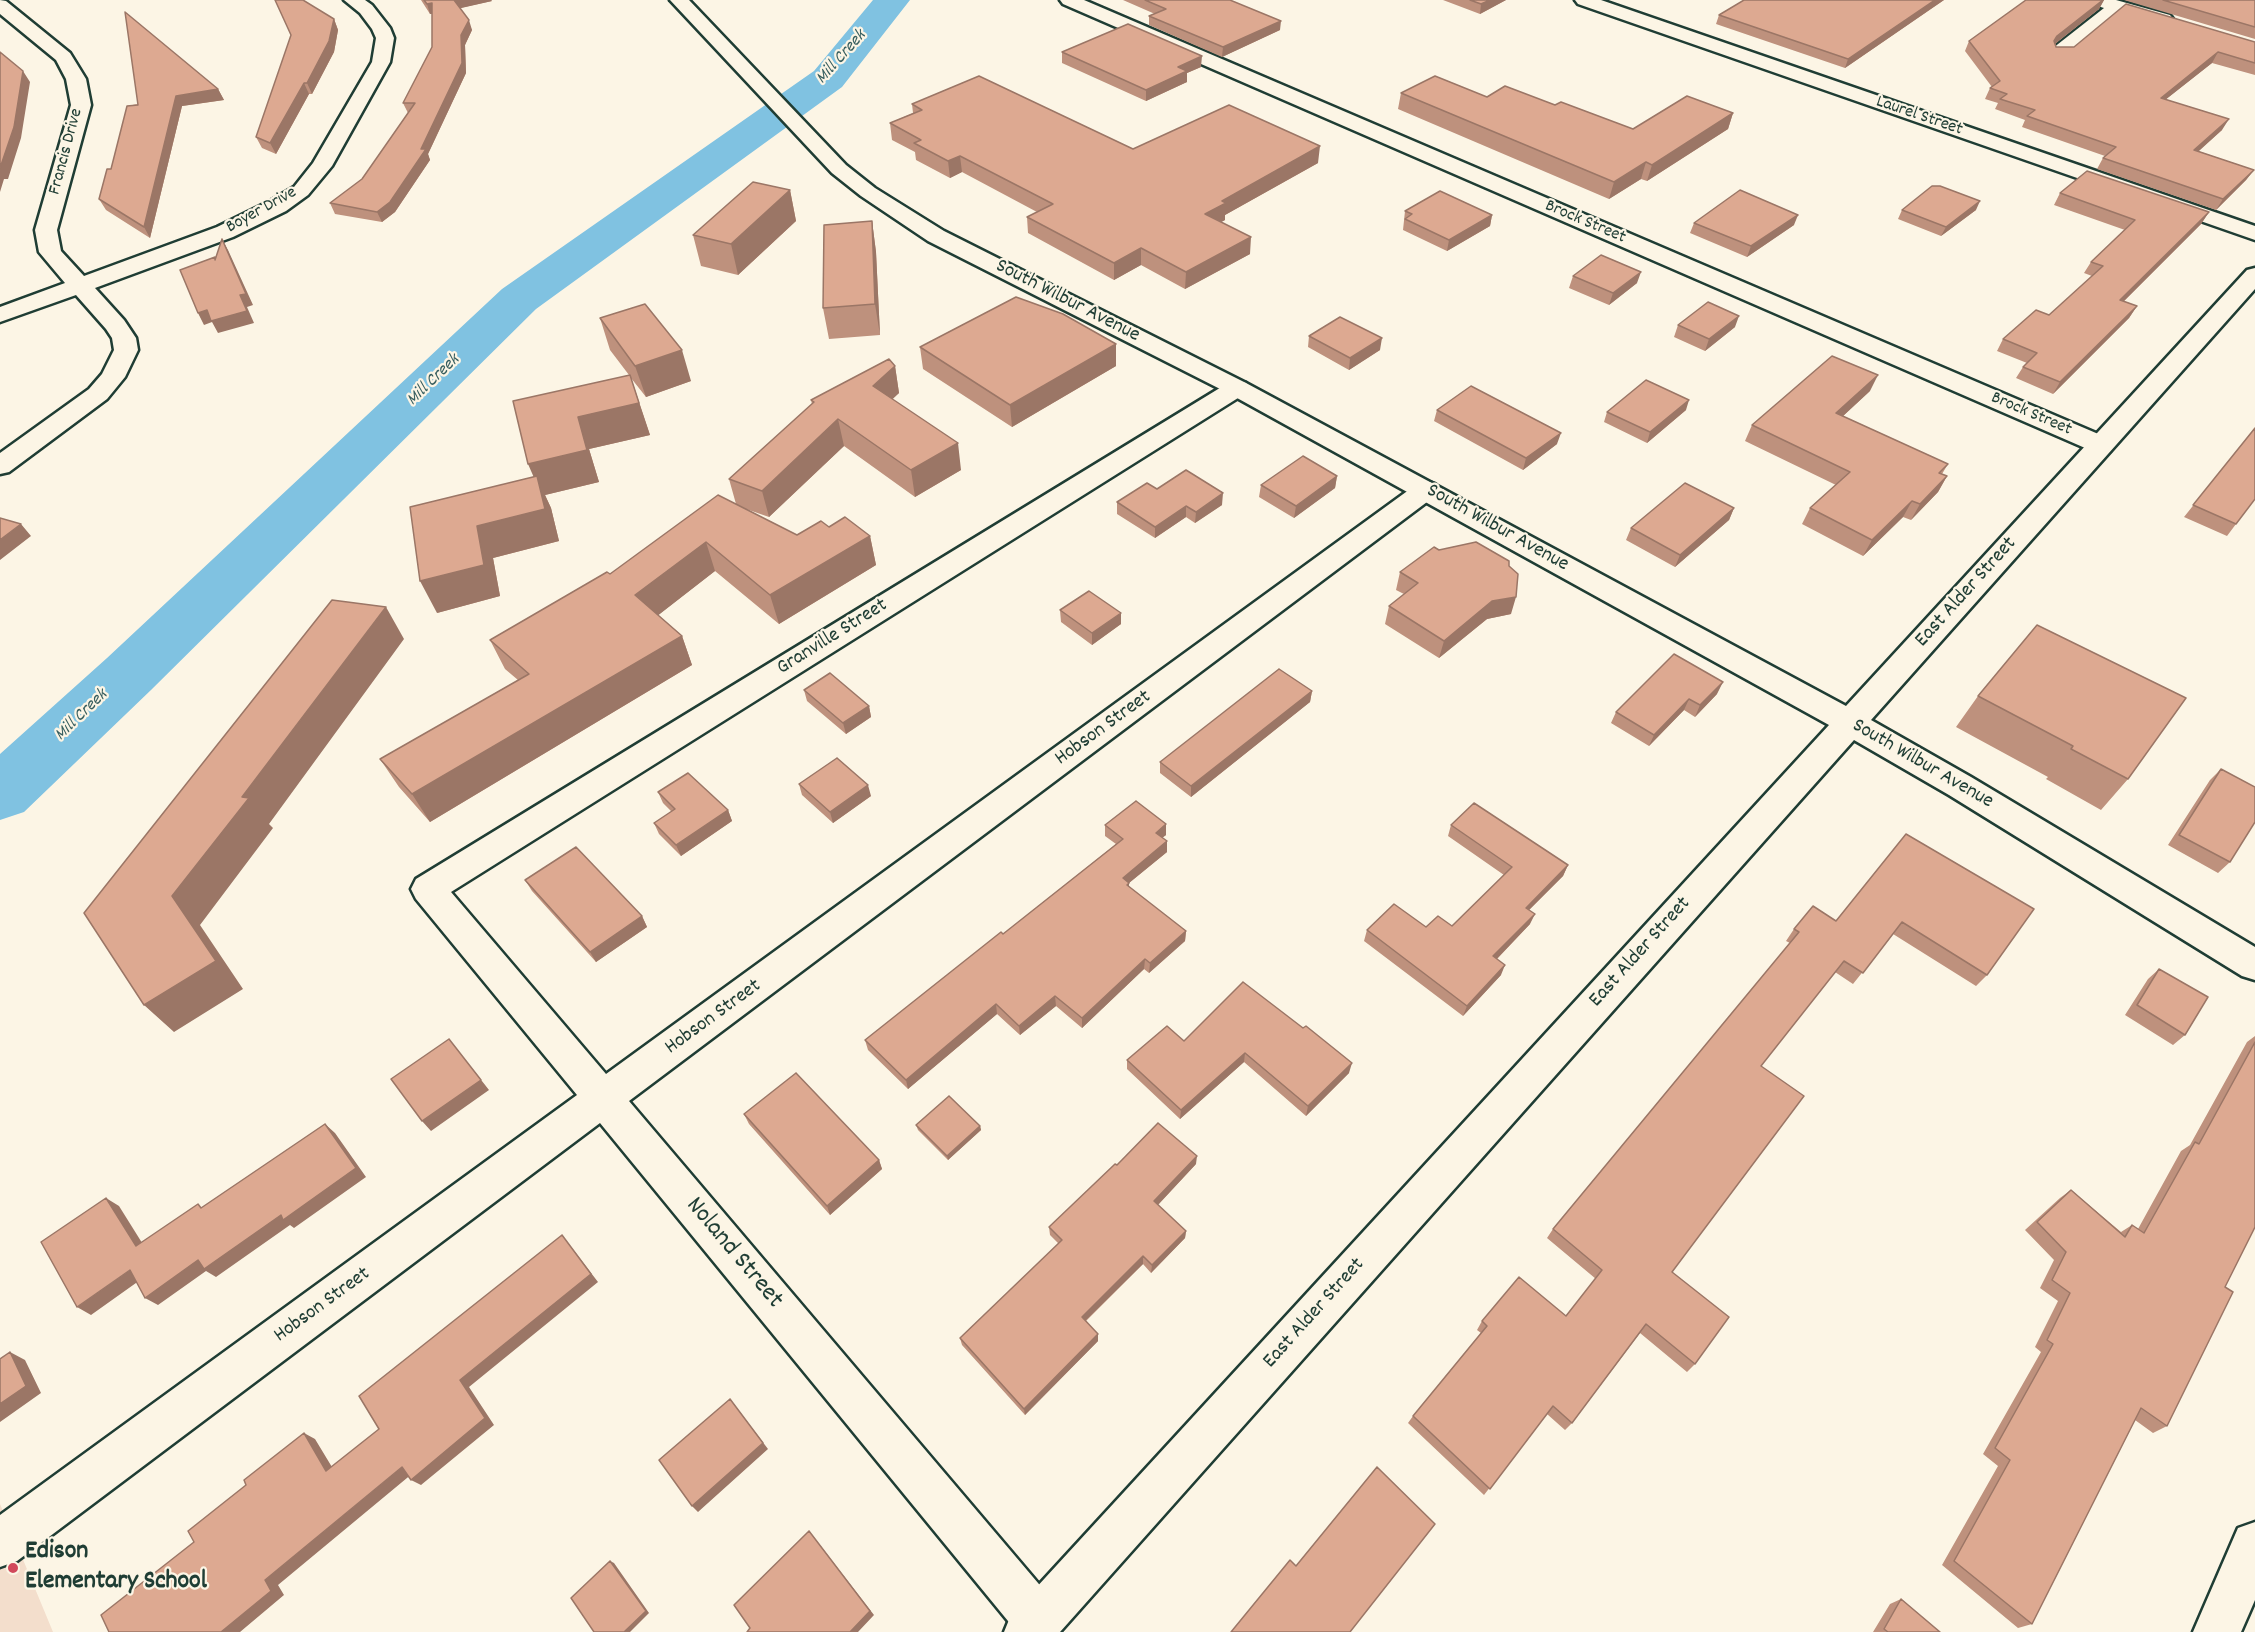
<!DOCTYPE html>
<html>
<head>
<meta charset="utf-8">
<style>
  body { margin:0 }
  canvas { display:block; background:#fcf5e5 }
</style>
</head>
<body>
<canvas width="2255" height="1632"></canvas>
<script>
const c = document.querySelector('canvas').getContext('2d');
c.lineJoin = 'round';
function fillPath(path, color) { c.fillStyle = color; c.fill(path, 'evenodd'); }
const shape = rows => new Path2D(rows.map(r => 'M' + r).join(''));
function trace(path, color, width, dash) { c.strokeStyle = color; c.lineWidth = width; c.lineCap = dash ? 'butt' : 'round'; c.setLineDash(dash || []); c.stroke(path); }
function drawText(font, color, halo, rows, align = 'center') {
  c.font = font + ' Dekko,sans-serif'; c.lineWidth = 4.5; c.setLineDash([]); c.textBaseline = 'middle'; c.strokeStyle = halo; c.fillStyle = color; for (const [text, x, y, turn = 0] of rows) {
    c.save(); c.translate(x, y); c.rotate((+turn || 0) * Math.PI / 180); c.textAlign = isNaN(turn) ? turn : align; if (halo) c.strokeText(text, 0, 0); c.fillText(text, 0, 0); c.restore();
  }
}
fillPath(shape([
  [0,1504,53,1632,0,1632]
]), '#f3decc');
fillPath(shape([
  [873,0,910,0,842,87,536,309,151,690,24,812,0,820,0,754,107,658,502,289,814,71,873,0]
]), '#80c2e1');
const street = shape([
  [0,0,6,1,70,53,86,79,91,105,57,230,61,251,84,276,217,227,270,201,294,187,313,163,372,62,376,38,372,29,360,13,344,0,365,0,372,5,390,28,394,38,390,62,332,166,308,195,286,211,233,237,95,288,124,320,136,338,138,350,125,377,107,399,9,472,0,474,0,453,89,389,102,374,114,350,112,338,106,329,76,295,0,322,0,307,65,283,39,252,35,230,71,105,66,79,56,60,0,14,0,0],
  [1060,0,1084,0,2110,439,2114,445,2110,451,2101,453,2092,451,1063,4,1060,0],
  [1575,0,1601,0,2255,226,2255,240,1578,4,1575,0],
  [2088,0,2116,0,2170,15,2173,19,2170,23,2164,24,2120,12,2067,56,2053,56,2051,52,2053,48,2104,8,2091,4,2088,0],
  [1237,381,1246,383,1249,388,1246,393,451,892,606,1074,1417,484,1426,481,1435,484,1439,490,1435,496,629,1101,1055,1603,1062,1620,1057,1632,1017,1632,600,1123,17,1561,0,1567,0,1515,577,1095,416,899,411,889,416,879,1228,383,1237,381],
  [2255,1522,2255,1600,2241,1632,2193,1632,2238,1528,2255,1522]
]);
const secondary = shape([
  [670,0,689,0,846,165,875,188,944,231,1246,383,1846,706,2247,270,2255,268,2255,289,1871,720,1971,777,2255,947,2255,980,2242,976,1949,795,1854,740,1060,1632,1004,1632,1011,1615,1829,725,1228,393,928,241,861,196,832,173,670,0]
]);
trace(street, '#1f3d34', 5);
trace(secondary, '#1f3d34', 5);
fillPath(street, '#fcf5e5');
fillPath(secondary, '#fcf5e5');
fillPath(shape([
  [421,0,491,0,492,1,460,8,472,30,465,45,466,73,428,154,430,160,395,212,382,222,335,214,330,203,362,179,408,113,403,103,432,47,432,14,430,14],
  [1123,0,1230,0,1280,30,1222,57,1149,25,1149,16,1155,14],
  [1443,0,1506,0,1480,14],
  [1744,0,1944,0,1845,68,1716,24,1719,15],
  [2026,0,2104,0,2099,9,2055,44,2056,47,2074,47,2255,42,2255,75,2212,63,2166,99,2222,130,2198,151,2254,170,2246,180,2216,210,2097,169,2103,158,2105,156,2022,127,2025,120,1995,109,1998,103,1985,99,1990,88,1992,87,1965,51,1969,41],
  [2124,0,2255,0,2255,39],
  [334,19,338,30,334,52,312,94,309,94,276,154,262,148,256,137],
  [1062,52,1201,67,1187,73,1187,82,1146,101,1062,63],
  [218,89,224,100,182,106,150,238,106,210,99,199,111,169,127,106],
  [1401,93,1487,97,1555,105,1633,129,1733,113,1728,129,1647,181,1641,179,1609,199,1398,109],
  [912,104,1133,149,1318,163,1225,215,1225,220,1221,222,1250,254,1185,289,1141,265,1114,280,1028,233,1027,217,1037,212,962,172,950,178,916,160,915,152,892,140,890,123,913,113],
  [790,190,796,221,738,275,701,266,693,235],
  [2060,193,2209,212,2201,224,2124,301,2137,306,2129,318,2053,394,2016,378,2023,367,2027,363,1997,351,2003,339,2049,315,2092,276,2084,273,2091,262,2125,230,2054,205],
  [1902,210,1976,210,1941,236,1898,219],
  [1405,211,1492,215,1490,226,1447,251,1403,230],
  [872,221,876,252,880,335,829,339,823,308],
  [1694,223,1794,225,1747,257,1690,233],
  [1573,276,1637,283,1609,305,1569,288],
  [600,318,691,381,646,397,631,378,650,435,589,449,599,482,545,495,551,508,559,541,493,558,500,596,437,613,534,477,629,375,610,350],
  [1678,325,1735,327,1705,351,1674,337],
  [1309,336,1380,350,1349,370,1308,347],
  [1116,344,1116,366,1012,427,923,369,920,347],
  [895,366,899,393,892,399,961,470,915,497,844,446,769,517,746,509,797,535,829,527,870,536,876,565,779,624,715,571,658,615,682,636,692,665,430,822,399,787,380,759,518,680,505,669,490,640,736,504,729,479,812,404,811,400],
  [1870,391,1843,416,1948,464,1942,474,1947,476,1938,492,1911,520,1903,517,1863,556,1802,524,1810,508,1836,485,1745,441,1752,425],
  [1437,410,1557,444,1523,470,1434,421],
  [1686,410,1647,443,1604,422,1607,412],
  [2255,428,2236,524,2227,536,2184,517],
  [1337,476,1335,488,1294,518,1259,497,1261,485],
  [1117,502,1222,505,1195,523,1186,517,1155,538,1117,514],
  [1734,508,1729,520,1675,567,1626,540,1631,528],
  [1400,572,1511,614,1487,619,1439,658,1385,624,1389,606,1404,594,1396,590],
  [1060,610,1121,624,1092,645,1061,622],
  [2037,625,2128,779,2101,810,2046,779,2048,777,1956,727,1978,696],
  [804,690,869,706,871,717,846,734,807,701],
  [1312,691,1310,702,1191,797,1160,773,1160,762],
  [1717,694,1695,717,1684,710,1649,746,1611,723,1616,712],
  [2221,769,2230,862,2218,873,2168,845,2210,780],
  [799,784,871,796,833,823,802,795],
  [658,792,728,810,732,821,681,856,659,834,654,823,672,812,663,803],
  [1166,824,1166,835,1162,838,1167,852,1129,883,1129,887,1186,931,1185,941,1149,973,1144,969,1082,1028,1056,1006,1020,1035,997,1014,908,1089,868,1050,865,1040,1003,934,1116,844,1105,836,1105,825],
  [1451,825,1568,865,1563,876,1529,910,1530,924,1497,959,1501,975,1463,1016,1364,941,1367,930,1452,926,1504,875,1448,836],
  [1906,834,1987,975,1976,986,1893,934,1853,984,1835,972,1761,1066,1672,1272,1695,1364,1687,1372,1640,1333,1572,1423,1565,1430,1547,1414,1484,1495,1408,1423,1413,1416,1481,1333,1477,1330,1482,1321,1566,1316,1596,1279,1547,1238,1553,1229,1790,943,1786,941,1794,929,1836,921],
  [525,880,642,916,647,927,596,962,532,891],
  [2159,969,2185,1035,2173,1045,2125,1015,2148,979],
  [2255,1036,2255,1227,2225,1287,2167,1426,2153,1433,2135,1420,2032,1624,2018,1628,1942,1565,1998,1466,1983,1454,2041,1352,2035,1347,2058,1301,2040,1288,2054,1260,2025,1230,2060,1198,2071,1190,2121,1232,2132,1225,2138,1229,2181,1151,2190,1145,2247,1042],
  [1184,1041,1349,1073,1306,1116,1244,1062,1180,1119,1127,1069,1127,1060],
  [744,1114,879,1160,882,1169,830,1215,749,1124],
  [916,1125,980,1126,981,1130,948,1160,918,1130],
  [1196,1164,1158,1205,1186,1231,1185,1238,1151,1273,1143,1264,1086,1321,1098,1341,1025,1415,962,1345,960,1338,1059,1244,1050,1235,1049,1227],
  [1901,1599,1940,1632,1873,1632,1890,1604]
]), '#be917d');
fillPath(shape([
  [454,0,491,0,492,1,457,9],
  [1490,0,1506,0,1480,14,1481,4],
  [1935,0,1944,0,1845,68,1848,59],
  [2103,0,2104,0,2099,9,2052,46,2057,36],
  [432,3,436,13,430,14,427,4],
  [334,19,338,30,334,52,312,94,307,83],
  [469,20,472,30,465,45,466,73,428,154,430,160,395,212,382,222,377,212,421,149,461,35],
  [1281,21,1280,30,1222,57,1223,47],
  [2218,52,2212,63,2155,108,2161,98],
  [1202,56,1201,67,1187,73,1187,82,1146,101,1146,90,1178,67],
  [23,71,30,82,21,138,8,179,4,179,0,192,0,168],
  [304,83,309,94,276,154,270,143],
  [218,89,224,100,182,106,150,238,144,227,176,96],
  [1733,113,1728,129,1647,181,1652,165],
  [2229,119,2222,130,2188,161,2194,150],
  [1320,146,1318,163,1225,215,1225,220,1204,231,1205,214,1222,201],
  [960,156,962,172,950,178,948,161],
  [1646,162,1641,179,1609,199,1614,182],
  [2254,170,2246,180,2216,210,2223,199],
  [790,190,796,221,738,275,731,244],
  [1980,201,1976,210,1941,236,1946,227],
  [2209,212,2201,224,2113,312,2120,300],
  [1492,215,1490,226,1447,251,1449,240],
  [1798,215,1794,225,1747,257,1751,246],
  [872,221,876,252,880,335,875,304],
  [1251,237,1250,254,1185,289,1186,272],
  [222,239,228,250,253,305,247,307,254,323,218,333,212,322,204,325,198,313,207,310,240,295],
  [1141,248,1141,265,1114,280,1114,263],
  [1641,272,1637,283,1609,305,1613,293],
  [2137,306,2129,318,2053,394,2060,382],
  [1739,316,1735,327,1705,351,1709,339],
  [1382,338,1380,350,1349,370,1350,358],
  [1116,344,1116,366,1012,427,1010,405],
  [682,350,691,381,646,397,635,366],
  [895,366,899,393,878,413,873,386],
  [630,375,650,435,589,449,599,482,545,495,551,508,559,541,493,558,500,596,437,613,420,581,477,526,542,496,528,464,578,417],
  [1878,375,1870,391,1829,429,1836,413],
  [1689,400,1686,410,1647,443,1650,432],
  [838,419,844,446,769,517,762,491],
  [1561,433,1557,444,1523,470,1526,458],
  [958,443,961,470,915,497,911,470],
  [1337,476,1335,488,1294,518,1296,506],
  [1947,476,1938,492,1911,520,1920,504],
  [1223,493,1222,505,1195,523,1196,512],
  [1912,501,1903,517,1863,556,1872,540],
  [1186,506,1186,517,1155,538,1155,527],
  [1734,508,1729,520,1675,567,1680,555],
  [21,524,31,536,0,560,0,540],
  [870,536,876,565,779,624,770,595],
  [706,542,715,571,647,624,635,595],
  [1516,597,1511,614,1487,619,1439,658,1444,641,1492,601],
  [386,607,404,639,269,824,273,828,200,925,243,989,174,1032,144,1005,172,896,242,797],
  [1121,613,1121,624,1092,645,1092,633],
  [682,636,692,665,430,822,412,794],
  [1723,682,1717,694,1695,717,1700,705],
  [1312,691,1310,702,1191,797,1191,786],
  [1689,699,1684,710,1649,746,1654,735],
  [869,706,871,717,846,734,843,723],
  [868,785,871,796,833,823,830,812],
  [728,810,732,821,681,856,676,845],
  [1166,824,1166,835,1155,843,1156,833],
  [1167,841,1167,852,1129,883,1129,893,1123,878],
  [1568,865,1563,876,1521,918,1526,908],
  [1535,914,1530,924,1489,967,1493,956],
  [642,916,647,927,596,962,590,952],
  [1186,931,1185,941,1149,973,1150,963],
  [1145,959,1144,969,1082,1028,1082,1018],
  [1505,965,1501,975,1463,1016,1467,1006],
  [1055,996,1056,1006,1020,1035,1019,1026],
  [996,1004,997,1014,908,1089,906,1080],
  [449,1039,489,1090,431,1131,422,1121],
  [1245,1053,1244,1062,1180,1119,1181,1110],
  [1352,1063,1349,1073,1306,1116,1308,1106],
  [325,1124,335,1133,366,1177,294,1228,290,1225,216,1277,206,1271,158,1305,145,1298],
  [980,1126,981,1130,948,1160,947,1156],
  [1197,1156,1196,1164,1154,1209,1154,1201],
  [879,1160,882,1169,830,1215,827,1206],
  [106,1198,119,1206,149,1254,136,1246],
  [1186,1231,1185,1238,1151,1273,1152,1265],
  [562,1235,598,1282,469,1387,494,1425,421,1485,411,1480,460,1380],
  [1143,1256,1143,1264,1082,1324,1082,1317],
  [130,1270,143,1278,91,1315,77,1307],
  [1098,1334,1098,1341,1025,1415,1024,1409],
  [10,1352,25,1360,41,1393,0,1422,0,1404],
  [730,1399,768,1449,698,1512,692,1506],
  [304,1433,315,1439,338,1477,326,1471],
  [402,1467,413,1473,278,1585,284,1595,240,1632,221,1632,265,1580],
  [809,1531,874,1615,858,1632,850,1632],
  [610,1561,614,1563,649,1613,630,1632,624,1632]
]), '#9b7666');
const building = shape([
  [275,0,303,0,334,19,329,41,307,83,304,83,270,143,256,137,291,35,275,0],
  [424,0,454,0,469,20,461,35,462,63,421,149,426,149,390,202,377,212,330,203,362,179,415,103,403,103,432,47,432,3,427,4,424,0],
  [1145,0,1230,0,1281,21,1223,47,1149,16,1166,9,1145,0],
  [1470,0,1490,0,1481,4,1470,0],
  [1744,0,1935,0,1848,59,1719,15,1744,0],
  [2026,0,2103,0,2057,36,2054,41,2056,47,2074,47,2126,4,2255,42,2255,63,2218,52,2161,98,2229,119,2194,150,2254,170,2223,199,2103,158,2116,147,2027,116,2035,110,2000,99,2007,94,1990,88,2000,81,1969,41,2026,0],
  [2163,0,2255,0,2255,27,2163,0],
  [125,12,218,89,176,96,144,227,99,199,107,169,111,169,127,106,138,105,125,12],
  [1128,24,1202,56,1178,67,1187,71,1146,90,1062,52,1128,24],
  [0,52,23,71,14,127,0,168,0,52],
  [979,76,1133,149,1229,105,1320,146,1222,201,1226,203,1205,214,1251,237,1186,272,1141,248,1114,263,1027,217,1053,204,960,156,948,161,914,143,921,140,890,123,922,110,912,104,979,76],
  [1435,76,1487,97,1505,86,1555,105,1561,102,1633,129,1687,96,1733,113,1652,165,1646,162,1614,182,1401,93,1435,76],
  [2087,171,2209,212,2120,300,2137,306,2060,382,2023,367,2037,353,2003,339,2036,310,2049,315,2103,266,2091,262,2135,220,2060,193,2087,171],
  [753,182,790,190,731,244,693,235,753,182],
  [1932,186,1940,186,1980,201,1946,227,1902,210,1932,186],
  [1740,190,1798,215,1751,246,1694,223,1740,190],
  [1440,191,1492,215,1449,240,1405,219,1412,214,1405,211,1440,191],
  [872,221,875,304,823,308,824,225,872,221],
  [222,239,246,294,240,295,247,311,211,321,207,310,198,313,180,270,215,257,215,260,222,239],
  [1601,255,1641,272,1613,293,1573,276,1601,255],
  [1016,297,1063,314,1116,344,1010,405,920,347,1016,297],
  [1708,302,1739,316,1709,339,1678,325,1708,302],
  [645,304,682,350,635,366,600,318,645,304],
  [1340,317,1382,338,1350,358,1309,336,1340,317],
  [1832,356,1878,375,1836,413,1948,464,1939,473,1947,476,1920,504,1912,501,1872,540,1810,508,1850,472,1752,425,1832,356],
  [889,359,895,366,873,386,958,443,911,470,838,419,762,491,729,479,814,402,811,400,889,359],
  [630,375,639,403,578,417,587,450,528,464,513,401,630,375],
  [1646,380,1689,400,1650,432,1607,412,1646,380],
  [1471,386,1561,433,1526,458,1437,410,1471,386],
  [2255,428,2255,499,2236,524,2193,505,2255,428],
  [1303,456,1337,476,1296,506,1261,485,1303,456],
  [1186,470,1223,493,1196,512,1186,506,1155,527,1117,502,1147,483,1157,489,1186,470],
  [537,476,545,509,477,526,484,565,420,581,410,507,537,476],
  [1685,483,1734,508,1680,555,1631,528,1685,483],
  [718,495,797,535,821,521,829,527,845,517,870,536,770,595,706,542,635,595,682,636,412,794,380,759,529,674,490,640,607,572,610,574,718,495],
  [0,518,21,524,0,540,0,518],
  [1476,542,1509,561,1509,566,1518,574,1516,597,1492,601,1444,641,1389,606,1418,583,1400,572,1434,547,1439,550,1476,542],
  [1089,591,1121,613,1092,633,1060,610,1089,591],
  [332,600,386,607,242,797,249,798,172,896,216,961,144,1005,84,913,332,600],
  [2037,625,2186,698,2128,779,2071,749,2073,746,1978,696,2037,625],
  [1674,654,1723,682,1700,705,1689,699,1654,735,1616,712,1674,654],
  [1279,669,1312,691,1191,786,1160,762,1279,669],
  [830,673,869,706,843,723,804,690,830,673],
  [837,758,868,785,830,812,799,784,837,758],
  [2221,769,2255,787,2255,822,2230,862,2179,835,2221,769],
  [688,773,728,810,676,845,654,823,675,809,658,792,688,773],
  [1136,801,1166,824,1156,833,1167,841,1123,878,1129,883,1127,885,1186,931,1150,963,1145,959,1082,1018,1055,996,1019,1026,996,1004,906,1080,865,1040,1001,932,1003,934,1123,839,1105,825,1136,801],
  [1474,803,1568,865,1526,908,1535,914,1493,956,1505,965,1467,1006,1367,930,1394,904,1426,927,1438,916,1452,926,1512,867,1451,825,1474,803],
  [1906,834,2034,909,1987,975,1902,922,1863,973,1844,961,1761,1066,1804,1096,1672,1272,1729,1317,1695,1364,1646,1324,1572,1423,1553,1406,1490,1489,1413,1416,1487,1326,1482,1321,1519,1277,1566,1316,1602,1270,1553,1229,1799,932,1794,929,1813,906,1836,921,1906,834],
  [576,847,642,916,590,952,525,880,576,847],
  [2159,969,2208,997,2185,1035,2137,1005,2159,969],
  [1243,982,1303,1028,1306,1026,1352,1063,1308,1106,1245,1053,1181,1110,1127,1060,1167,1026,1184,1041,1243,982],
  [449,1039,481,1080,422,1121,391,1079,449,1039],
  [2255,1042,2255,1227,2225,1287,2233,1292,2167,1426,2141,1408,2032,1624,1954,1561,2010,1460,1995,1448,2053,1344,2047,1340,2070,1293,2052,1280,2066,1252,2037,1222,2071,1190,2125,1237,2132,1225,2144,1233,2195,1142,2199,1144,2255,1042],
  [796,1073,879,1160,827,1206,744,1114,796,1073],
  [949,1096,980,1126,947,1156,916,1125,949,1096],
  [1158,1123,1197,1156,1154,1201,1186,1231,1152,1265,1143,1256,1082,1317,1098,1334,1024,1409,960,1338,1062,1240,1049,1227,1115,1164,1117,1165,1158,1123],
  [325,1124,356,1168,283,1220,281,1215,204,1269,198,1260,145,1298,130,1270,77,1307,41,1242,106,1198,136,1246,198,1204,201,1208,325,1124],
  [562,1235,591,1274,460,1380,485,1418,411,1480,402,1467,265,1580,271,1591,221,1632,109,1632,101,1615,194,1542,188,1531,246,1485,244,1480,304,1433,326,1471,379,1429,359,1396,562,1235],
  [10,1352,26,1386,0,1404,0,1359,10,1352],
  [730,1399,763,1443,692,1506,659,1460,730,1399],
  [1377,1467,1435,1524,1350,1632,1231,1632,1290,1560,1296,1566,1377,1467],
  [809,1531,870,1611,850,1632,747,1632,750,1628,734,1605,809,1531],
  [610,1561,646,1611,624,1632,594,1632,571,1598,610,1561],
  [1901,1599,1940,1632,1888,1632,1884,1629,1901,1599]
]);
fillPath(building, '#dda991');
trace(building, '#9b7666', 1.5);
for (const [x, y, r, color] of [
  [13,1568,6,"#d1495b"]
]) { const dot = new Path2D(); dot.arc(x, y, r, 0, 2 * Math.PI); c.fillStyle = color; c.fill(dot); trace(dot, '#fcf5e5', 2); }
drawText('italic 18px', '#375e5f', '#fcf5e5', [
  ["Mill Creek",842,58,-48],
  ["Mill Creek",434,381,-44],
  ["Mill Creek",82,716,-44]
]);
drawText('18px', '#1f3d34', '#fcf5e5', [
  ["Laurel Street",1919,117,19],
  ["Francis Drive",67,152,-75],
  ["Boyer Drive",262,211,-29],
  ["Brock Street",1585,223,23],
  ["Brock Street",2031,415,23]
]);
drawText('21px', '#1f3d34', '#fcf5e5', [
  ["South Wilbur Avenue",1067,302,27],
  ["South Wilbur Avenue",1497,529,29],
  ["East Alder Street",1967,593,-48],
  ["Granville Street",833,638,-32],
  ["Hobson Street",1104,729,-36],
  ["South Wilbur Avenue",1922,765,30],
  ["East Alder Street",1641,953,-48],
  ["Hobson Street",714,1018,-36],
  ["Hobson Street",323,1306,-36],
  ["East Alder Street",1315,1314,-48]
]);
drawText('26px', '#1f3d34', '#fcf5e5', [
  ["Noland Street",733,1254,50]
]);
drawText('bold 26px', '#1f3d34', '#fcf5e5', [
  ["Edison",25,1553],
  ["Elementary School",25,1583]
], 'left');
</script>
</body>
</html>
